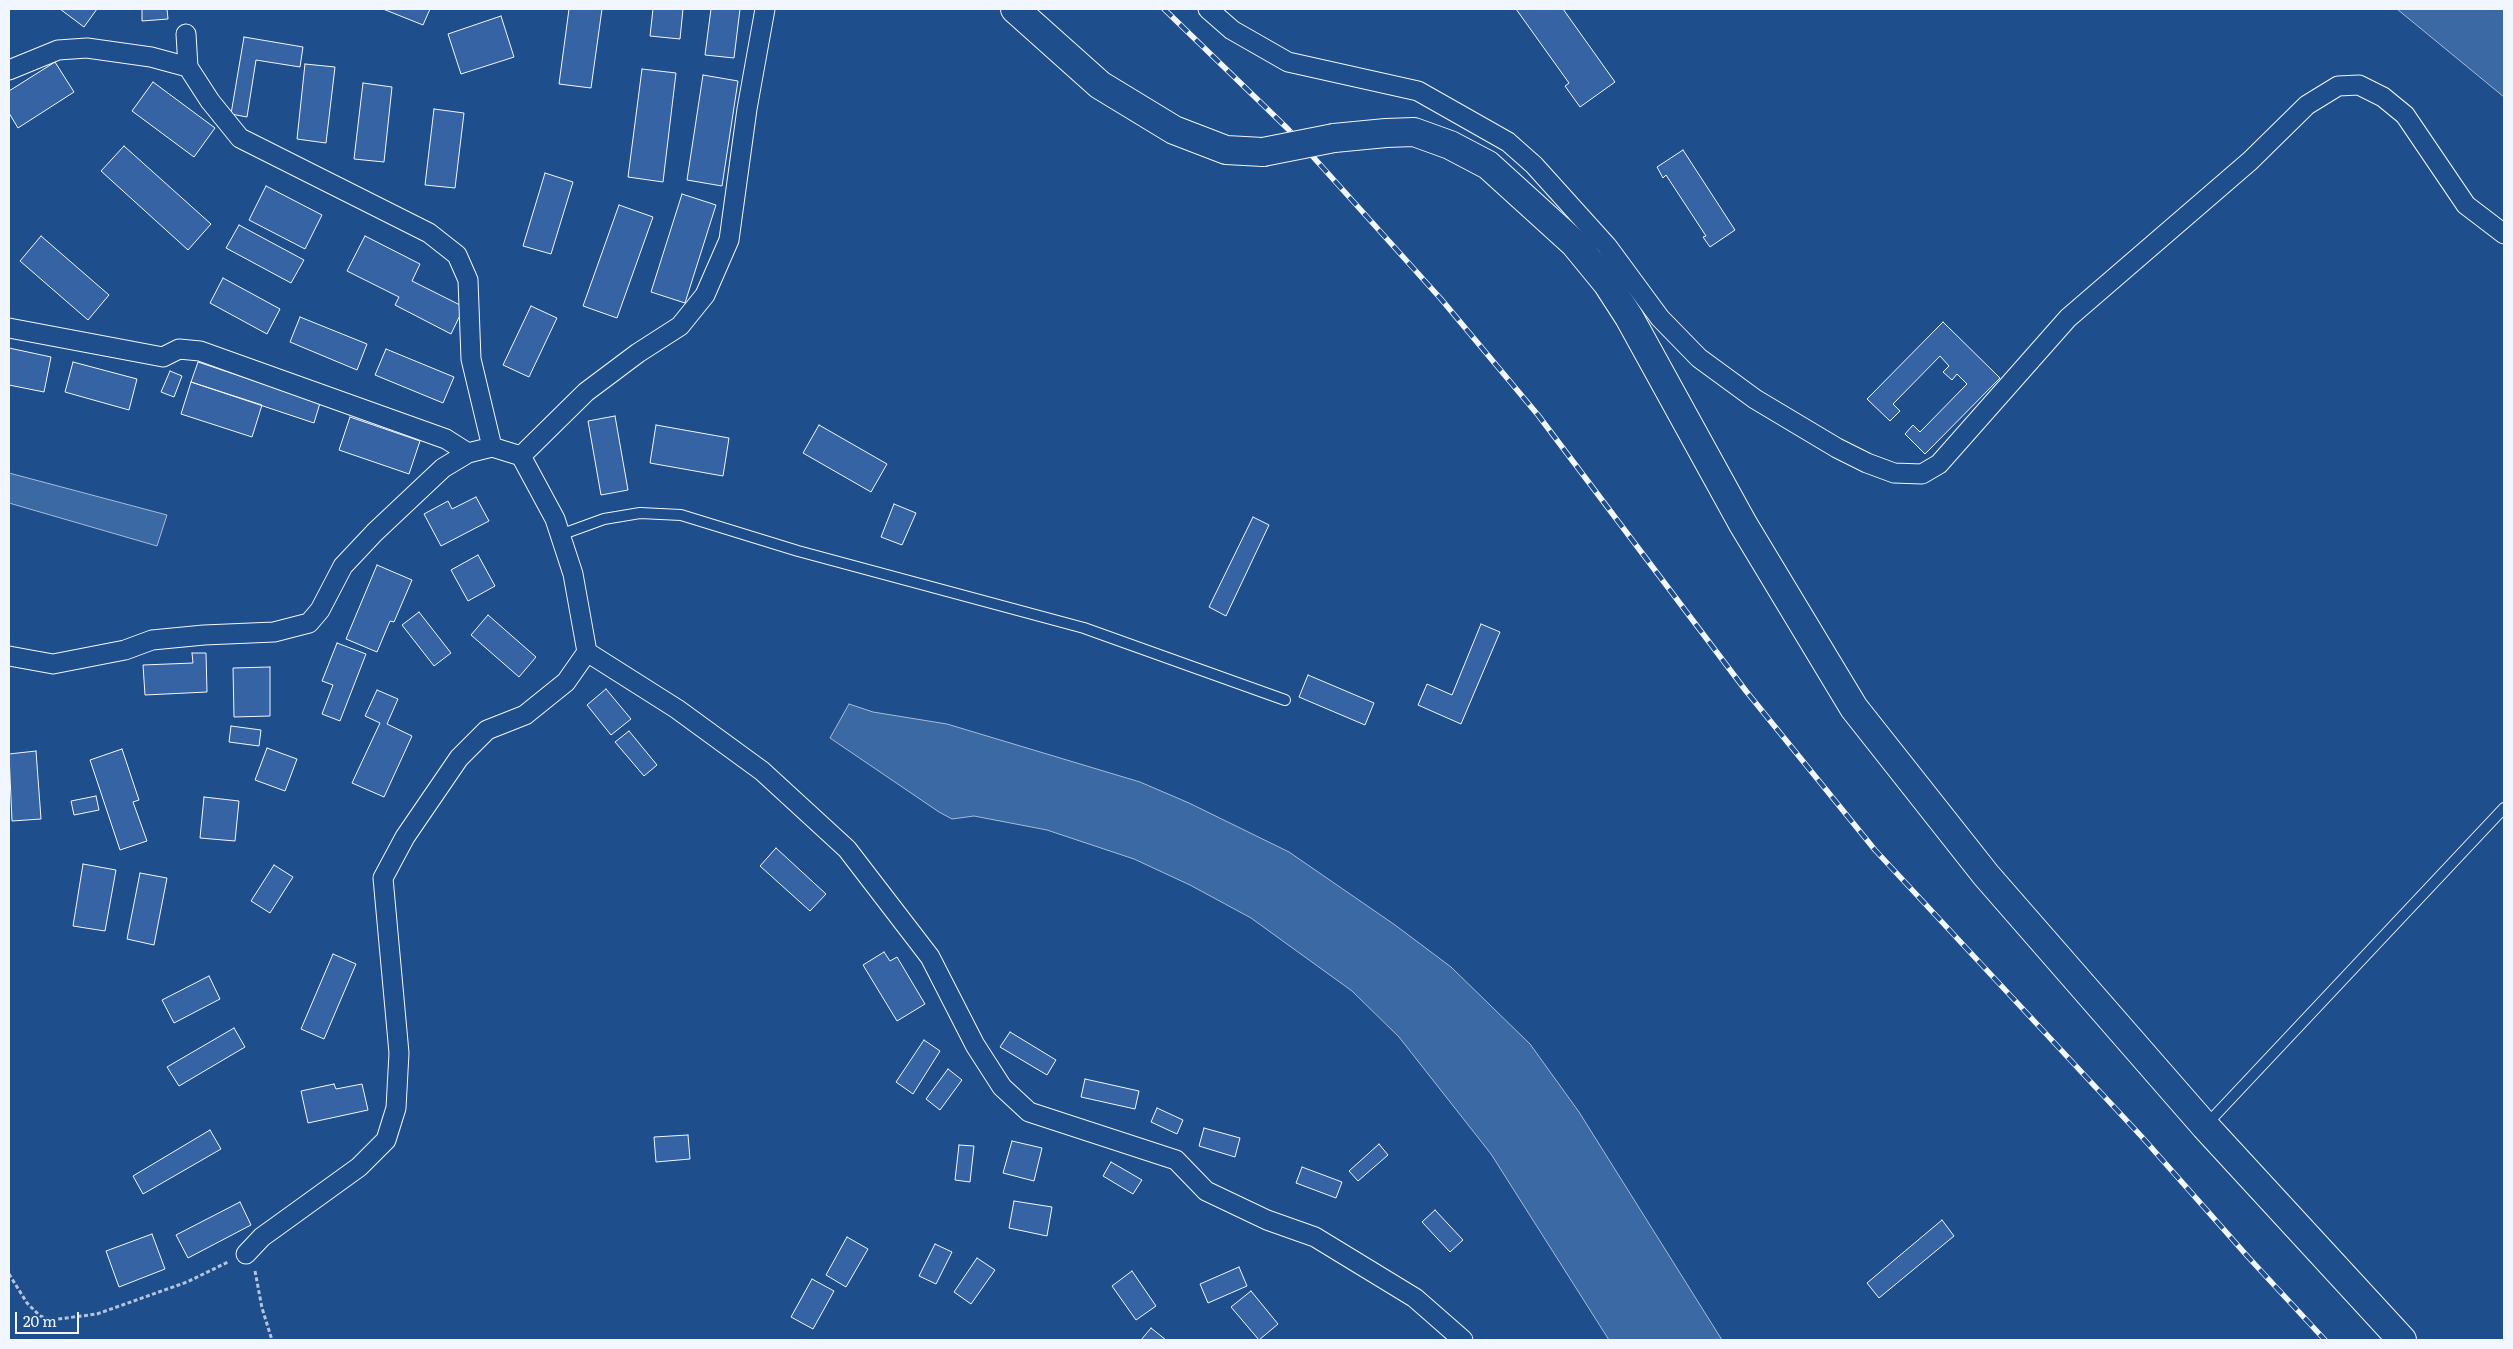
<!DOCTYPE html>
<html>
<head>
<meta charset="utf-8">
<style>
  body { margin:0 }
  #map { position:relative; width:2513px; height:1349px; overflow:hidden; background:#1f4e8c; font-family:Literata,serif }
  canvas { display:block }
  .frame { position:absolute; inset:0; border:10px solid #f2f6ff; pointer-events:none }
  .scale { position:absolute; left:15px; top:1312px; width:64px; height:22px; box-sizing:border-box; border:2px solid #f2f6ff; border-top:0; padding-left:6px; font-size:15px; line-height:18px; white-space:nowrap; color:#f2f6ff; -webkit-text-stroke:4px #1f4e8c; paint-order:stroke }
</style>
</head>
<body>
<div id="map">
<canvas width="2513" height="1349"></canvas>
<div class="frame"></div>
<div class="scale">20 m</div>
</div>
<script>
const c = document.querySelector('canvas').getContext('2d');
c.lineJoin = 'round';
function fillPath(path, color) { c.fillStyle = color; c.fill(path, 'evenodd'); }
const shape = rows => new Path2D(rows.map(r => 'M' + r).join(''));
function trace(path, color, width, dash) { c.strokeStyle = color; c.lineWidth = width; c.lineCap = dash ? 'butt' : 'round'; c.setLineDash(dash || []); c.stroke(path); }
const water = shape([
  [2397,9,2504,9,2504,97,2397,9],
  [9,473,167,515,157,546,9,503,9,473],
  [849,704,873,712,947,724,1140,782,1189,803,1289,852,1395,925,1451,967,1530,1044,1579,1112,1722,1340,1609,1340,1491,1154,1399,1037,1352,991,1251,918,1190,885,1134,859,1047,830,974,816,952,819,939,812,830,738,849,704]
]);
fillPath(water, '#3b69a3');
trace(water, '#a8bbd7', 1);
const building = shape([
  [60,9,97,9,84,27,60,9],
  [142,9,167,9,168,19,142,21,142,9],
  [383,9,430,9,423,25,383,9],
  [569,9,602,9,591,88,559,84,569,9],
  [653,9,683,9,680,39,650,36,653,9],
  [711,9,740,9,734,58,705,55,711,9],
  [1516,9,1563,9,1615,82,1580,107,1565,86,1569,83,1516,9],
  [501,16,514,57,461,74,448,34,501,16],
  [244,37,303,47,300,67,256,60,247,117,231,114,244,37],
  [55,62,74,92,18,128,9,113,9,91,55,62],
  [305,64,335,67,326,143,297,139,305,64],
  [642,69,676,73,663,182,628,177,642,69],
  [703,75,738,81,722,186,687,180,703,75],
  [153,82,215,128,194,157,132,111,153,82],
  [363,83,392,87,384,162,354,159,363,83],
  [434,109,464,113,455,188,425,185,434,109],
  [124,146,211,224,188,250,101,171,124,146],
  [1683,150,1735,230,1710,247,1703,237,1706,236,1666,175,1663,178,1657,167,1683,150],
  [545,173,573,182,551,254,523,246,545,173],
  [266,186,322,215,305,249,249,220,266,186],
  [682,194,716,205,685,303,651,292,682,194],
  [619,205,653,217,617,318,583,306,619,205],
  [239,225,304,260,291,283,226,248,239,225],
  [41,236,109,295,88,320,20,261,41,236],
  [365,236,420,264,412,281,464,307,451,334,395,305,399,297,347,271,365,236],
  [223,278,280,309,267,334,210,303,223,278],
  [531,306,557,318,529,377,503,365,531,306],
  [300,317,367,344,357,370,290,342,300,317],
  [1943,322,2000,378,1925,454,1905,434,1913,425,1920,432,1967,384,1957,374,1952,380,1943,372,1949,366,1940,356,1893,404,1900,411,1890,421,1867,399,1943,322],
  [9,348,51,357,44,392,9,385,9,348],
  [386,349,454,377,443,403,375,375,386,349],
  [73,362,137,379,129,410,65,392,73,362],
  [198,362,320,403,314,423,191,382,198,362],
  [170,371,182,376,174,397,161,392,170,371],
  [191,382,262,405,252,437,181,414,191,382],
  [615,416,628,490,601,495,588,421,615,416],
  [350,417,420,441,409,474,339,450,350,417],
  [656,425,729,438,723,476,650,463,656,425],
  [819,425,887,464,871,492,803,453,819,425],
  [476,497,489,521,441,546,424,514,448,501,452,509,476,497],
  [894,504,916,513,902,545,881,537,894,504],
  [1253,517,1269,525,1226,616,1209,607,1253,517],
  [478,555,495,586,468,601,451,570,478,555],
  [377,565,412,580,394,622,390,621,377,652,346,639,377,565],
  [419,612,451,653,434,666,402,625,419,612],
  [488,615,536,657,519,677,471,635,488,615],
  [1481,624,1500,632,1461,724,1418,705,1427,684,1452,695,1481,624],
  [337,643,366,654,340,721,322,714,333,685,322,681,337,643],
  [192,653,206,653,207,692,145,695,143,665,193,663,192,653],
  [270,667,270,716,234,717,233,668,270,667],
  [1308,675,1374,703,1365,725,1299,697,1308,675],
  [606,689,631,719,611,735,587,705,606,689],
  [377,690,398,699,387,724,412,736,384,797,352,783,380,723,365,716,377,690],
  [231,726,261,730,259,746,229,742,231,726],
  [629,731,657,765,644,776,615,742,629,731],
  [267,748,297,759,285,791,255,780,267,748],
  [122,749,139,800,133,802,147,841,120,850,90,760,122,749],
  [36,751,41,819,12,821,9,754,36,751],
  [96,796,99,810,74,815,71,801,96,796],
  [204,797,239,801,235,841,200,838,204,797],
  [776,848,826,894,810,911,760,866,776,848],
  [83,864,116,870,105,931,73,926,83,864],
  [274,865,293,877,270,913,251,901,274,865],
  [140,873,167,878,154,945,127,939,140,873],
  [884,952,890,961,897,957,925,1004,897,1021,863,965,884,952],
  [333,954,356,964,324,1039,301,1029,333,954],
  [209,976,220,999,174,1023,162,1000,209,976],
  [234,1028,245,1047,179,1086,167,1067,234,1028],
  [1010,1032,1056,1060,1047,1075,1000,1047,1010,1032],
  [924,1040,940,1051,913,1094,896,1082,924,1040],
  [948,1069,962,1080,940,1110,926,1099,948,1069],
  [1085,1079,1139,1091,1135,1109,1081,1097,1085,1079],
  [334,1084,336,1089,362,1084,368,1110,308,1123,301,1091,334,1084],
  [1157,1108,1183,1120,1177,1134,1151,1122,1157,1108],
  [1204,1128,1240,1138,1235,1157,1199,1146,1204,1128],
  [210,1130,221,1149,143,1194,133,1176,210,1130],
  [688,1135,690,1159,656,1162,654,1137,688,1135],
  [1012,1141,1042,1148,1034,1181,1003,1173,1012,1141],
  [1379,1144,1388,1155,1358,1181,1349,1171,1379,1144],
  [959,1145,974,1146,970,1182,955,1180,959,1145],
  [1111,1162,1142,1180,1133,1194,1103,1176,1111,1162],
  [1302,1167,1342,1182,1336,1198,1296,1183,1302,1167],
  [1014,1201,1052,1207,1047,1236,1009,1228,1014,1201],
  [240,1202,251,1225,188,1258,176,1235,240,1202],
  [1435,1210,1463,1240,1450,1252,1422,1222,1435,1210],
  [1942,1220,1954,1236,1879,1298,1867,1283,1942,1220],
  [152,1234,165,1269,119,1287,106,1251,152,1234],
  [847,1237,868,1249,846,1287,826,1275,847,1237],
  [935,1244,952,1252,936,1284,919,1276,935,1244],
  [977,1258,995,1270,971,1304,954,1292,977,1258],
  [1239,1267,1247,1286,1208,1303,1200,1284,1239,1267],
  [1132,1271,1156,1306,1136,1320,1112,1286,1132,1271],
  [812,1279,834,1291,813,1329,791,1317,812,1279],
  [1251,1291,1278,1324,1259,1340,1231,1307,1251,1291],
  [1151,1328,1166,1340,1141,1340,1151,1328]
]);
fillPath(building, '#3563a3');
trace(building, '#f2f6ff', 1);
const service = shape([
  [560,535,604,519,640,513,681,515,798,551,1084,628,1285,700],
  [2206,1125,2504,808]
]);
const minor = shape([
  [1208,9,1232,30,1288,62,1418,91,1508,142,1534,165,1607,246,1660,318,1699,358,1755,399,1837,448,1867,463,1894,473,1922,474,1939,464,2068,318,2250,161,2307,105,2338,86,2359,85,2383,97,2405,115,2466,205,2504,234],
  [186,34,188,67,210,101,240,138,429,233,457,255,468,280,471,359,492,447],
  [9,70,58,50,87,48,151,57,188,67],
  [9,328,163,357,179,349,200,351,446,439,468,453],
  [521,456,586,392,638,353,680,326,705,295,729,240,747,109,765,9],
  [587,652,677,709,762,771,847,849,930,957,975,1045,1002,1087,1029,1112,1176,1160,1206,1191,1267,1220,1315,1237,1415,1298,1463,1340],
  [9,656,53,664,125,650,152,640,204,635,274,632,309,623,320,610,343,566,375,532,443,468,468,453,492,447,521,456,555,519,573,574,587,652,566,682,525,715,487,730,459,758,405,837,383,878,399,1053,396,1108,386,1140,359,1167,262,1237,246,1254]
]);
const primary = shape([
  [1015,9,1100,85,1174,130,1226,150,1263,152],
  [1334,138,1386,133,1414,132,1450,145,1488,165,1575,244,1607,283,1629,317,1743,524,1854,708,1986,875,2205,1126,2402,1340]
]);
trace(service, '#f2f6ff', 12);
trace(minor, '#f2f6ff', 21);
trace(primary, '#f2f6ff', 30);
trace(shape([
  [255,1271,262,1308,272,1340],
  [9,1274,27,1303,40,1316,51,1320,97,1314,187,1282,228,1262]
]), '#b3c4dc', 3, [4, 2.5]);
trace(service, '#1f4e8c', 10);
trace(minor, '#1f4e8c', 19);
trace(primary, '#1f4e8c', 28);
const rail = shape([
  [1164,9,1288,129,1441,299,1538,415,1746,691,1875,850,2142,1137,2249,1258,2325,1340]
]);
trace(rail, '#f2f6ff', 5.5);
trace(rail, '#1f4e8c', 4, [11]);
const primaryBridge = shape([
  [1263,152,1334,138]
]);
trace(primaryBridge, '#f2f6ff', 30, []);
trace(primaryBridge, '#1f4e8c', 28);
</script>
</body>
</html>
